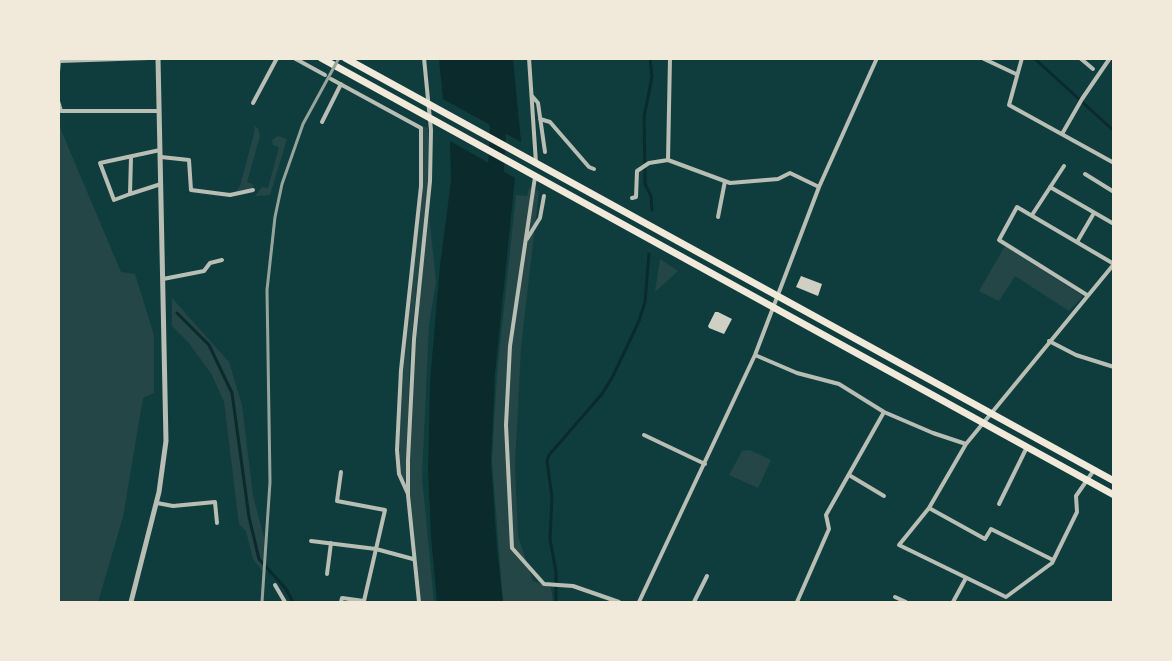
<!DOCTYPE html>
<html>
<head>
<meta charset="utf-8">
<style>
  body { margin:0 }
  #map { position:relative; width:1172px; height:661px; overflow:hidden; background:#0f3d3e; font-family:"Sofia Sans Condensed",sans-serif }
  canvas { display:block }
  .frame { position:absolute; inset:0; border:60px solid #f1e9da; pointer-events:none }
</style>
</head>
<body>
<div id="map">
<canvas width="1172" height="661"></canvas>
<div class="frame"></div>
</div>
<script>
const c = document.querySelector('canvas').getContext('2d');
c.lineJoin = 'round';
function fillPath(path, color) { c.fillStyle = color; c.fill(path, 'evenodd'); }
const shape = rows => new Path2D(rows.map(r => 'M' + r).join(''));
function trace(path, color, width, dash) { c.strokeStyle = color; c.lineWidth = width; c.lineCap = dash ? 'butt' : 'round'; c.setLineDash(dash || []); c.stroke(path); }
fillPath(shape([
  [58,114,61,130,121,272,135,274,154,335,154,393,143,398,123,517,98,602,59,602],
  [253,125,258,129,260,136,247,182,254,185,252,188,236,191,240,186,255,130],
  [422,126,428,128,428,181,410,353,406,486,401,473,399,446,405,346,423,174],
  [278,136,287,139,270,195,255,196,262,187,268,188,279,147,273,145,272,140],
  [529,188,539,191,521,347,515,465,518,536,533,581,551,588,553,602,503,602,492,461,497,374,516,195,527,196],
  [429,214,436,282,429,325,422,477,434,602,421,602,410,494,410,420,415,338],
  [1005,246,1083,296,1069,311,1015,276,999,301,979,291],
  [660,259,678,271,655,292],
  [172,298,229,362,242,405,253,496,264,537,263,572,253,559,246,531,239,524,224,402,212,375,189,343,172,326],
  [750,450,771,460,758,488,729,475,742,451]
]), '#244646');
fillPath(shape([
  [439,59,513,59,521,142,443,99],
  [450,141,515,178,495,373,491,462,497,549,503,602,437,602,431,536,428,468,429,433,430,381,440,266,451,181]
]), '#0a2a2b');
trace(shape([
  [650,58,652,77,644,117,645,173,645,184,651,196,652,210],
  [1034,58,1114,131],
  [177,313,209,345,232,393,249,517,259,559,286,589,293,602],
  [556,602,556,572,550,539,552,497,547,461,549,455,602,394,613,376,639,321,645,302,649,254]
]), '#0a2a2b', 3);
trace(shape([
  [495,189,498,128,495,107]
]), '#0a2a2b', 16);
fillPath(shape([
  [801,276,822,284,818,296,796,287],
  [715,312,718,312,732,319,724,334,709,328,708,326]
]), '#cfcfc3');
trace(shape([
  [294,58,325,75],
  [529,58,536,163],
  [670,58,668,160,730,183,778,179,790,173,819,187],
  [982,58,1016,74],
  [1022,58,1009,105,1114,163],
  [1080,58,1093,69],
  [58,72,59,61,149,58],
  [331,79,421,128,421,186,401,370,397,450,399,474,408,494],
  [532,96,538,103,545,152],
  [58,101,61,111,159,111],
  [253,103,277,58],
  [540,119,550,122,589,167,594,169],
  [322,122,341,84],
  [1062,134,1082,99,1110,58],
  [131,157,130,194,161,184],
  [161,157,189,160,191,190,230,195,253,190],
  [1085,174,1114,192],
  [535,177,510,346,506,425,512,548,544,584,573,586,619,602],
  [1050,187,1114,224],
  [130,194,114,200,100,163,160,150],
  [632,198,636,197,637,171,649,163,668,160],
  [1032,215,1064,166],
  [718,217,725,181],
  [527,239,540,218,544,196],
  [1077,242,1094,213],
  [163,279,204,271,210,263,222,260],
  [1087,295,999,240,1017,207,1114,264],
  [1049,341,1076,355,1114,367],
  [755,355,797,373,839,384,884,412,933,433,966,444,1114,264],
  [644,435,705,464],
  [966,444,929,508,899,545,1006,597,1052,563,1077,512,1076,496,1094,470],
  [341,472,337,501,385,510,364,601,342,598,341,602],
  [849,475,884,496],
  [157,503,173,506,215,502,217,523],
  [999,504,1027,447],
  [929,508,985,539,991,529,1053,560],
  [311,541,376,549,413,559],
  [327,574,331,543],
  [275,585,285,602],
  [895,597,906,602],
  [419,602,408,495,408,460,414,339,430,181,431,130,424,58],
  [639,602,755,355,819,187,877,58],
  [694,602,707,576],
  [797,602,829,529,826,515,884,412],
  [953,602,966,578]
]), '#b8beb3', 4);
trace(shape([
  [131,602,159,492,166,441,158,58]
]), '#b8beb3', 5);
trace(shape([
  [321,58,1114,495],
  [345,58,1114,481]
]), '#f1e9da', 7);
trace(shape([
  [262,602,270,482,267,290,275,217,282,184,303,124,339,58]
]), '#97a49c', 3);
</script>
</body>
</html>
